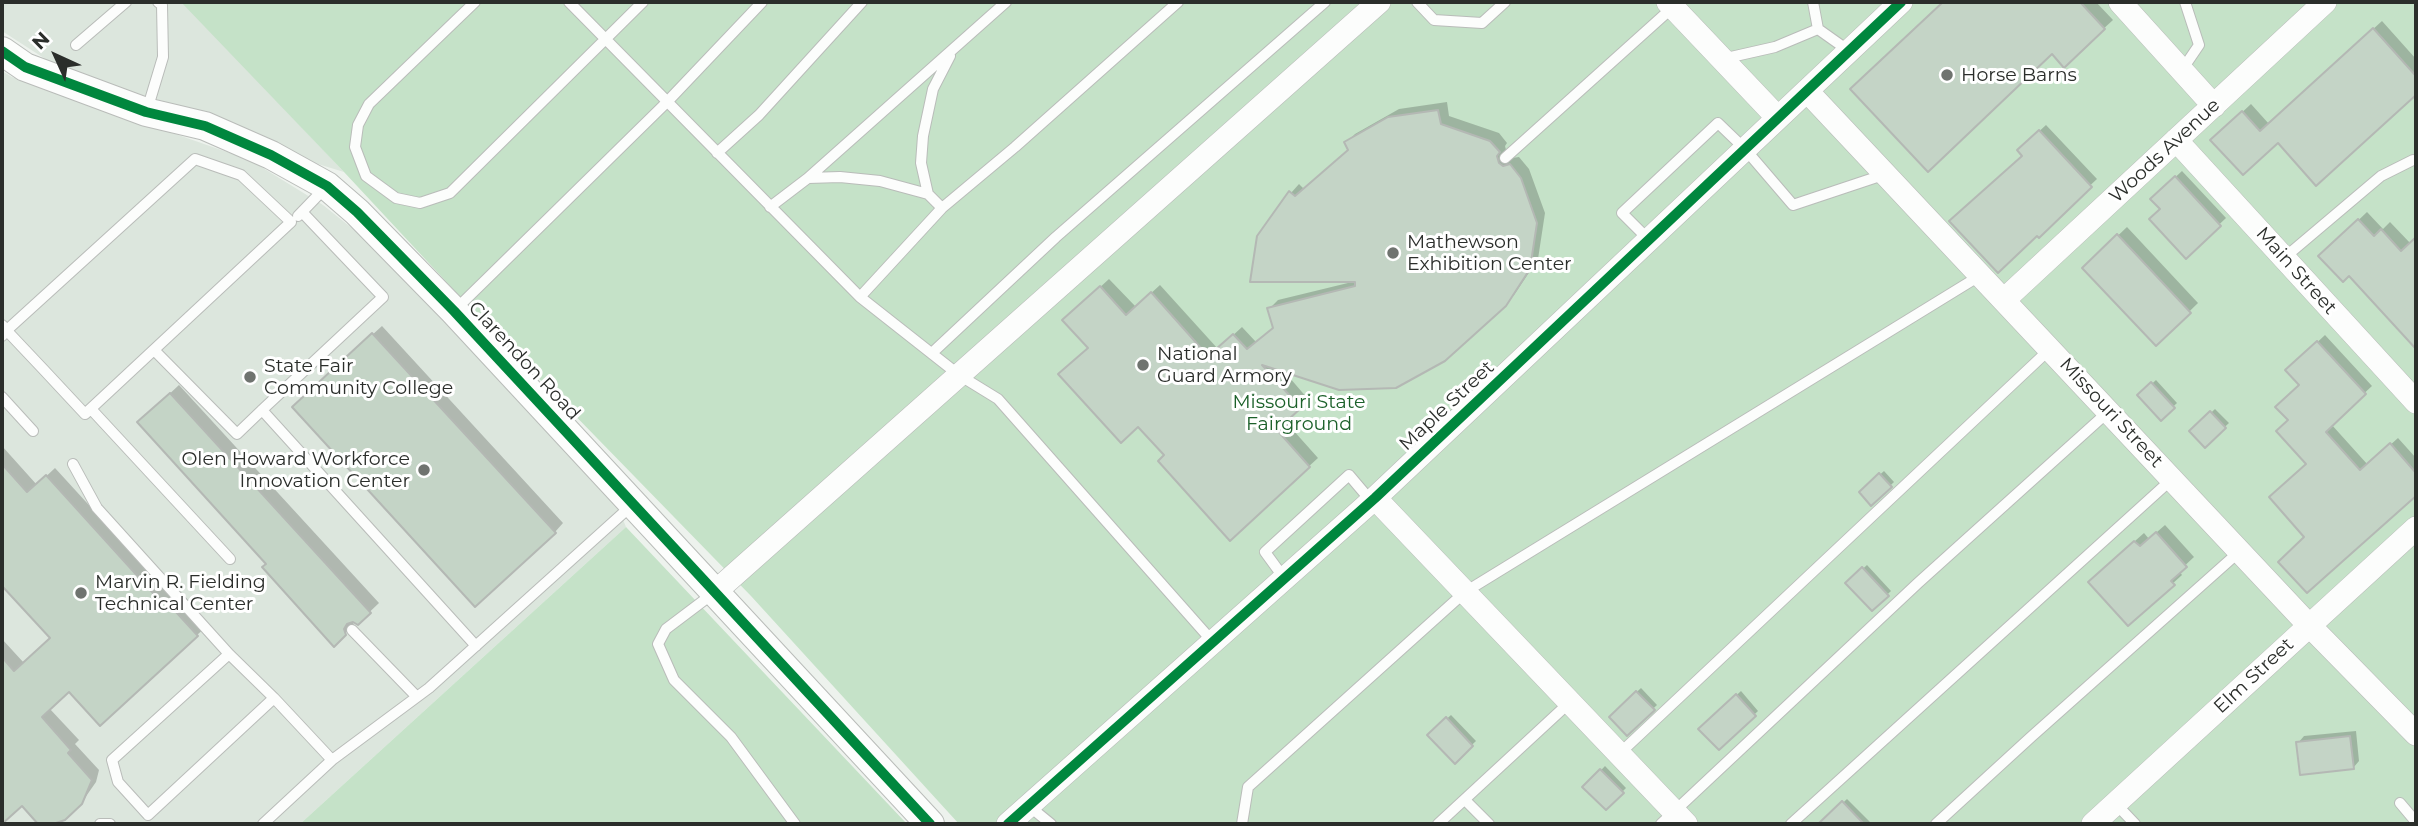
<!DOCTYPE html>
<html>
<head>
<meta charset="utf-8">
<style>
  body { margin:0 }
  #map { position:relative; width:2418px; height:826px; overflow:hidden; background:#edf2ed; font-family:Montserrat,sans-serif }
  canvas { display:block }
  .frame { position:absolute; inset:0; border:4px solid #2b2e2b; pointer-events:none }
  .north { position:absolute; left:21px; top:21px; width:70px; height:70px; -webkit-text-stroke:5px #fff; paint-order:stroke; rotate:315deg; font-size:19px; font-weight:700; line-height:28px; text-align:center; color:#2b2e2b }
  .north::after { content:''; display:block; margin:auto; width:24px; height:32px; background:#2b2e2b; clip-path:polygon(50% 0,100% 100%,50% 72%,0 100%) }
</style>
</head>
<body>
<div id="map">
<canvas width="2418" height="826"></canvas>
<div class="frame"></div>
<div class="north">N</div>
</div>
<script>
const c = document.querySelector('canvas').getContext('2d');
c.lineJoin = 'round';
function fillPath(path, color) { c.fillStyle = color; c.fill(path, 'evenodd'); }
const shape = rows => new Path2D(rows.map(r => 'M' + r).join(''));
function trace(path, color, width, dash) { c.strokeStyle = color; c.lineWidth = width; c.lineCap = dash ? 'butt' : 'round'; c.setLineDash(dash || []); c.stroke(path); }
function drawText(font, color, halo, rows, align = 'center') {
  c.font = font + ' Montserrat,sans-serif'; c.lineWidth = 6; c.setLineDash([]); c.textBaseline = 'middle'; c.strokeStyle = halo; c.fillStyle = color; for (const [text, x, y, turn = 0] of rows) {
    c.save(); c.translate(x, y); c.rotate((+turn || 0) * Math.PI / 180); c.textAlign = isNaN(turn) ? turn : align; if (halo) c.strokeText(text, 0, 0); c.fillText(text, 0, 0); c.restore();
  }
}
fillPath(shape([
  [2,2,184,2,344,172,308,161,202,112,102,84,64,71,2,31],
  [2,71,12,77,250,160,323,205,383,253,615,500,626,527,300,824,2,824]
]), '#dce6dd');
fillPath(shape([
  [181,2,2416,2,2416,824,959,824,751,596,480,318,344,172],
  [626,527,907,824,300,824]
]), '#c5e2c8');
fillPath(shape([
  [1945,2,2096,2,2113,20,2064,65,2052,52,1852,89],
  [2382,21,2416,59,2416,93,2316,183,2278,141,2221,132,2251,104,2269,124],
  [1447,102,1449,116,1499,133,1507,143,1505,146,1507,154,1512,158,1519,157,1529,169,1545,213,1538,259,1514,295,1504,304,1283,370,1308,399,1285,421,1318,458,1230,538,1166,455,1090,347,1073,312,1109,279,1136,307,1160,285,1218,349,1242,327,1256,342,1274,327,1269,309,1278,300,1352,282,1291,193,1299,184,1304,189,1350,150,1346,143,1355,134,1399,109],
  [2046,125,2097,179,1998,271,2024,155,2019,150],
  [2182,171,2226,218,2186,256,2162,209,2152,199],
  [2367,212,2383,229,2390,222,2411,244,2416,239,2416,347,2349,273,2321,256],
  [2127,227,2198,303,2156,344,2084,268],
  [382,326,563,523,555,532,302,399],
  [2325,335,2372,386,2331,424,2368,465,2398,438,2416,458,2416,494,2307,590,2308,463,2290,420,2301,385,2288,370],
  [2156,380,2177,403,2161,418,2140,395],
  [179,385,379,603,358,623,352,620,354,625,334,644,148,414],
  [2215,409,2229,423,2205,445,2192,431],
  [2,446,37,485,55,468,172,596,206,627,197,635,69,689,49,708,79,740,75,744,99,770,96,782,82,802,73,812,49,824,40,824,22,803,2,821,2,639,24,663,52,638,2,583],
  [1884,471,1894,482,1871,504,1861,492],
  [2165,525,2194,557,2179,571,2182,575,2128,624,2099,573,2144,533,2149,539],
  [1867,565,1891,591,1872,609,1848,583],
  [1641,688,1657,705,1627,733,1611,717],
  [1741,691,1758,711,1719,748,1701,729],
  [1451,715,1476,741,1455,761,1429,735],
  [2356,731,2359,761,2353,768,2298,743,2304,736],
  [1605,766,1626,788,1606,808,1585,787],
  [1847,799,1872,824,1820,824,1824,821]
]), '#0003');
const building = shape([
  [1943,2,2080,2,2105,29,2064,68,2052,54,1928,172,1850,89,1943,2],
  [2373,28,2416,76,2416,95,2316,186,2278,143,2243,175,2210,140,2242,111,2260,131,2373,28],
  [1438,110,1441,124,1490,141,1500,152,1497,156,1499,163,1503,166,1510,164,1521,178,1537,223,1530,269,1506,306,1445,361,1396,388,1339,390,1262,365,1301,408,1277,430,1310,467,1230,541,1158,461,1164,455,1138,427,1121,443,1058,374,1088,348,1062,320,1100,286,1126,315,1151,292,1208,356,1233,334,1247,349,1273,328,1267,308,1355,286,1355,282,1250,282,1257,236,1289,191,1295,196,1348,150,1344,142,1388,117,1438,110],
  [2039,130,2092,187,2039,238,2037,236,1998,273,1949,221,2022,156,2017,150,2039,130],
  [2175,176,2221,226,2186,259,2149,219,2160,209,2150,199,2175,176],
  [2358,219,2374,236,2381,229,2401,251,2416,237,2416,349,2349,276,2343,282,2318,256,2358,219],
  [2117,234,2191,313,2156,346,2082,268,2117,234],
  [372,333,556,533,475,607,292,407,372,333],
  [2317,341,2366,394,2326,432,2360,470,2390,443,2416,473,2416,496,2307,593,2278,562,2304,537,2269,497,2306,464,2276,431,2288,420,2275,407,2299,385,2285,370,2317,341],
  [2151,382,2175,408,2161,421,2137,395,2151,382],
  [170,393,371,613,358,625,353,622,347,624,344,629,346,635,334,647,262,567,266,564,137,422,170,393],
  [2210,411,2226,428,2205,448,2189,431,2210,411],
  [2,464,27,492,46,475,162,603,165,600,198,636,100,726,69,692,42,717,71,750,68,753,92,780,82,804,65,820,53,824,38,824,22,806,2,824,2,657,14,671,50,638,2,586,2,464],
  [1879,473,1892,487,1871,506,1859,492,1879,473],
  [2156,532,2187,567,2171,581,2175,585,2128,626,2088,582,2134,541,2140,546,2156,532],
  [1862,567,1889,596,1872,611,1845,583,1862,567],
  [1636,691,1655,710,1627,736,1609,717,1636,691],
  [1736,694,1756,716,1719,750,1698,729,1736,694],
  [1446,717,1473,746,1455,764,1427,735,1446,717],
  [2350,736,2354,769,2300,775,2296,742,2350,736],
  [1600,769,1624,793,1606,810,1582,787,1600,769],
  [1842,801,1864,824,1818,824,1842,801]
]);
fillPath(building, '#c4d4c6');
trace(building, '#b4b8b4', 2);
const service = shape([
  [475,2,369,104,358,125,355,147,366,176,396,198,420,203,450,193,643,2],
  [569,2,860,297,959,375,998,399,1213,642],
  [1417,2,1434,20,1482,23,1505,2],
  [1813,2,1818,29],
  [76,45,126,2],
  [1722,59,1775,47,1818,29,1849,51],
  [2182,70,2199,45,2185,2],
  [147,110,163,57,162,5,158,2],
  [717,153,759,115,862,2],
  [1505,158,1673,7],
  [808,178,840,177,880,181,928,194,942,208],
  [928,194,921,163,923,136,933,89,950,56],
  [770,207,808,178,1006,2],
  [298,216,326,187],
  [1649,240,1622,213,1718,123,1745,149,1793,205,1886,174],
  [2284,258,2381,176,2413,160],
  [860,297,942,208,1015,147,1178,2],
  [454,311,667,102,762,2],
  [2,325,7,330,9,333,43,369,85,414,291,222,241,175,195,159,7,330,2,336],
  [154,350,237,434,262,410,383,297,302,212],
  [932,353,1056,237,1325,2],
  [2,397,33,431],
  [91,409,230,559],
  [262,410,476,646],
  [73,464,97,508,229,654],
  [1284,578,1265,552,1349,475,1371,501],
  [715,592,666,629,658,644,674,680,731,737,795,824],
  [352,630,417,697],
  [229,654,274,698,148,815,118,782,112,760,229,654],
  [274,698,332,760],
  [1619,754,2051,348],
  [1465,800,1489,824],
  [2115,803,2135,824],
  [2400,803,2416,822],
  [1029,806,1051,824],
  [100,824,110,824],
  [263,824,332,760,429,688,631,506],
  [1242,824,1248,787,1465,592,1981,275],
  [1438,824,1570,702],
  [1661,824,1918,583,2109,411],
  [1791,824,2172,479],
  [1936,824,2031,737,2240,551]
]);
const minor = shape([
  [1668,2,1778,118],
  [2120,2,2214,106],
  [1807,91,2303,619,2416,734],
  [2176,140,2416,402],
  [2005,299,2325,2],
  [1375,498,1686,824],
  [715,592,1379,2],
  [1008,824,1375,498,1901,2],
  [2093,824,2416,528]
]);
const tertiary = shape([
  [2,51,25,67,146,112,205,126,271,155,327,186,357,212,454,311,930,824]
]);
trace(service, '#b9bcb9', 12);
trace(minor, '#b9bcb9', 24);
trace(tertiary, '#b9bcb9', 30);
trace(service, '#fcfdfc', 10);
trace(minor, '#fcfdfc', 23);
trace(tertiary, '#fcfdfc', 28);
trace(shape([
  [2,51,25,67,146,112,205,126,271,155,327,186,357,212,454,311,930,824],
  [1008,824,1375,498,1901,2]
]), '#00873e', 10);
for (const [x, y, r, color] of [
  [1947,75,7,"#6f736f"],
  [1393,253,7,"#6f736f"],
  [1143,365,7,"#6f736f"],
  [250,377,7,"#6f736f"],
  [424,470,7,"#6f736f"],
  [81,593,7,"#6f736f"]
]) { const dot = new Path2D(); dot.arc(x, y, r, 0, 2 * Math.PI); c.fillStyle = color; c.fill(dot); trace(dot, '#fff', 2.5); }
drawText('19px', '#2b2e2b', '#fff', [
  ["Horse Barns",1961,75],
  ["Mathewson",1407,242],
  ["Exhibition Center",1407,264],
  ["National",1157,354],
  ["Guard Armory",1157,376],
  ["State Fair",264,366],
  ["Community College",264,388],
  ["Olen Howard Workforce",410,459,"right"],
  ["Innovation Center",410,481,"right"],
  ["Marvin R. Fielding",95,582],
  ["Technical Center",95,604]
], 'left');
drawText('19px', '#2b2e2b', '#fff', [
  ["Woods Avenue",2165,151,-43],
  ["Main Street",2296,271,48],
  ["Clarendon Road",524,361,47],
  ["Maple Street",1447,406,-43],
  ["Missouri Street",2111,413,47],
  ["Elm Street",2254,676,-43]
]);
drawText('19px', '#1c612a', '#fff', [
  ["Missouri State",1299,402],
  ["Fairground",1299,424]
]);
</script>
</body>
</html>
